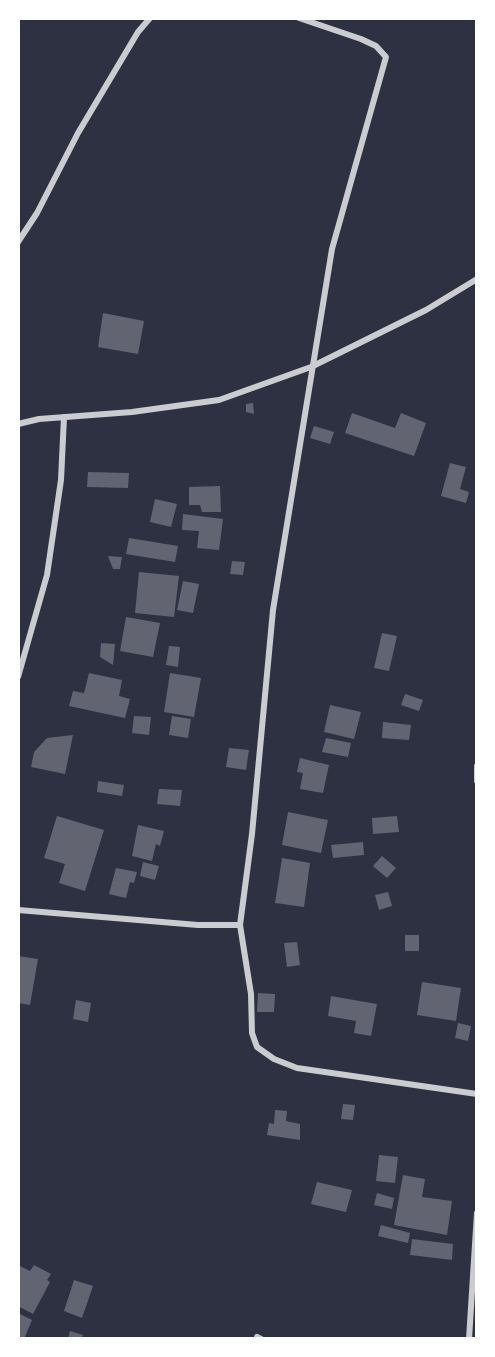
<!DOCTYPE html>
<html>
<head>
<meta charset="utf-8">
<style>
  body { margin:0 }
  #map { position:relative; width:495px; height:1357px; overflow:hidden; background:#2d3142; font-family:Jost,sans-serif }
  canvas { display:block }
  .frame { position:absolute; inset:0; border:20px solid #fff; pointer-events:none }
</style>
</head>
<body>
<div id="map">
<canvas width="495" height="1357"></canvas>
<div class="frame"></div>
</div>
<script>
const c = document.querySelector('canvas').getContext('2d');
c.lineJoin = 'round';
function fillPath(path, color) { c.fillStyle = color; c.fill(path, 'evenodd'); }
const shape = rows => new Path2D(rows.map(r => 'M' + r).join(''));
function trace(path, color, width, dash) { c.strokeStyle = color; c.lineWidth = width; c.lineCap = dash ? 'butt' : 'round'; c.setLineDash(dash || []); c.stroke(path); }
fillPath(shape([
  [103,313,144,321,138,354,98,347],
  [253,403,254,414,246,412,246,404],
  [352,413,395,428,401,413,426,423,414,456,345,433],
  [314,426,334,432,330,444,310,438],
  [450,463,466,467,460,489,469,492,466,503,441,496],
  [88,472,129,473,128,488,87,487],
  [220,486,221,512,202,512,200,505,189,505,189,487],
  [155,499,177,504,171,527,150,522],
  [183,514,223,519,219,550,197,548,199,531,182,530],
  [129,538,178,546,175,562,126,554],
  [108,556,122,557,120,569,113,569],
  [232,561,245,562,243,575,230,574],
  [139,572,179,576,174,617,135,613],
  [183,581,199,584,193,613,177,610],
  [126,617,160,623,153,657,120,651],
  [382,633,397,636,389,671,374,668],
  [101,643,115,644,113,665,100,657],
  [169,646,180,647,178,667,166,665],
  [89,673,122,680,119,696,130,699,125,718,69,706,73,691,84,693],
  [170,673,201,678,194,717,164,712],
  [405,694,423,700,419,711,401,705],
  [330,705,361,712,354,739,324,732],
  [134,716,151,717,149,735,132,733],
  [172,716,191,719,188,738,169,735],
  [383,722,411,725,409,740,382,738],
  [73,735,65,774,31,767,34,752,47,738],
  [326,738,351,743,348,757,322,752],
  [229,748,249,750,246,770,226,767],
  [300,758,329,765,323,793,300,789,303,773,297,772],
  [98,781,124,785,122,796,97,792],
  [159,789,182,790,180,806,157,804],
  [288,812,328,820,321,853,282,845],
  [57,816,104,830,85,891,59,883,65,864,44,858],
  [397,816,399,832,373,834,372,818],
  [138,825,164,831,160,846,156,844,152,861,132,856],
  [363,842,364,855,333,858,331,845],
  [382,856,396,868,387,878,373,866],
  [282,858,310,863,304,907,275,903],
  [143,862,159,866,155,880,140,876],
  [116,868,137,872,134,883,130,882,126,898,109,894],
  [388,892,392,906,379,910,375,895],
  [405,935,419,935,419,951,405,951],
  [297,942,300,965,287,967,284,943],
  [18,956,38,959,30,1005,18,1003],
  [422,982,461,988,456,1021,417,1015],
  [258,993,275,994,274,1012,257,1012],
  [331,996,377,1004,371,1036,354,1033,356,1021,328,1016],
  [76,1000,91,1003,88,1022,73,1019],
  [458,1023,471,1026,468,1041,455,1038],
  [343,1104,355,1105,353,1120,341,1119],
  [275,1110,287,1111,286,1121,300,1124,300,1140,267,1135,269,1123,274,1124],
  [379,1155,398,1157,395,1183,376,1181],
  [403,1175,425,1179,422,1197,452,1201,447,1235,394,1225],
  [317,1182,352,1190,346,1212,311,1204],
  [377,1193,394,1198,392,1209,374,1205],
  [381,1225,410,1233,408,1243,378,1236],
  [412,1239,453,1244,452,1260,410,1255],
  [18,1265,30,1271,34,1265,51,1274,47,1280,50,1282,33,1314,18,1306],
  [74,1280,93,1286,82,1318,64,1311],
  [18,1313,32,1320,24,1339,18,1337],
  [70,1331,83,1335,81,1339,68,1339]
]), '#626471');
trace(shape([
  [299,18,361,39,376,46,386,57,332,249,273,610,252,834,240,925,251,994,252,1033,257,1047,274,1059,297,1068,477,1094],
  [18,242,37,213,78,133,138,32,150,18],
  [18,424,39,419,132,412,219,400,311,367,426,310,477,279],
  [18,677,47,575,61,480,64,417],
  [477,766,477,781],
  [18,910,198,925,240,925],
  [257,1337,261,1339],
  [469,1339,477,1213]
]), '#caccd0', 6);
</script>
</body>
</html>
